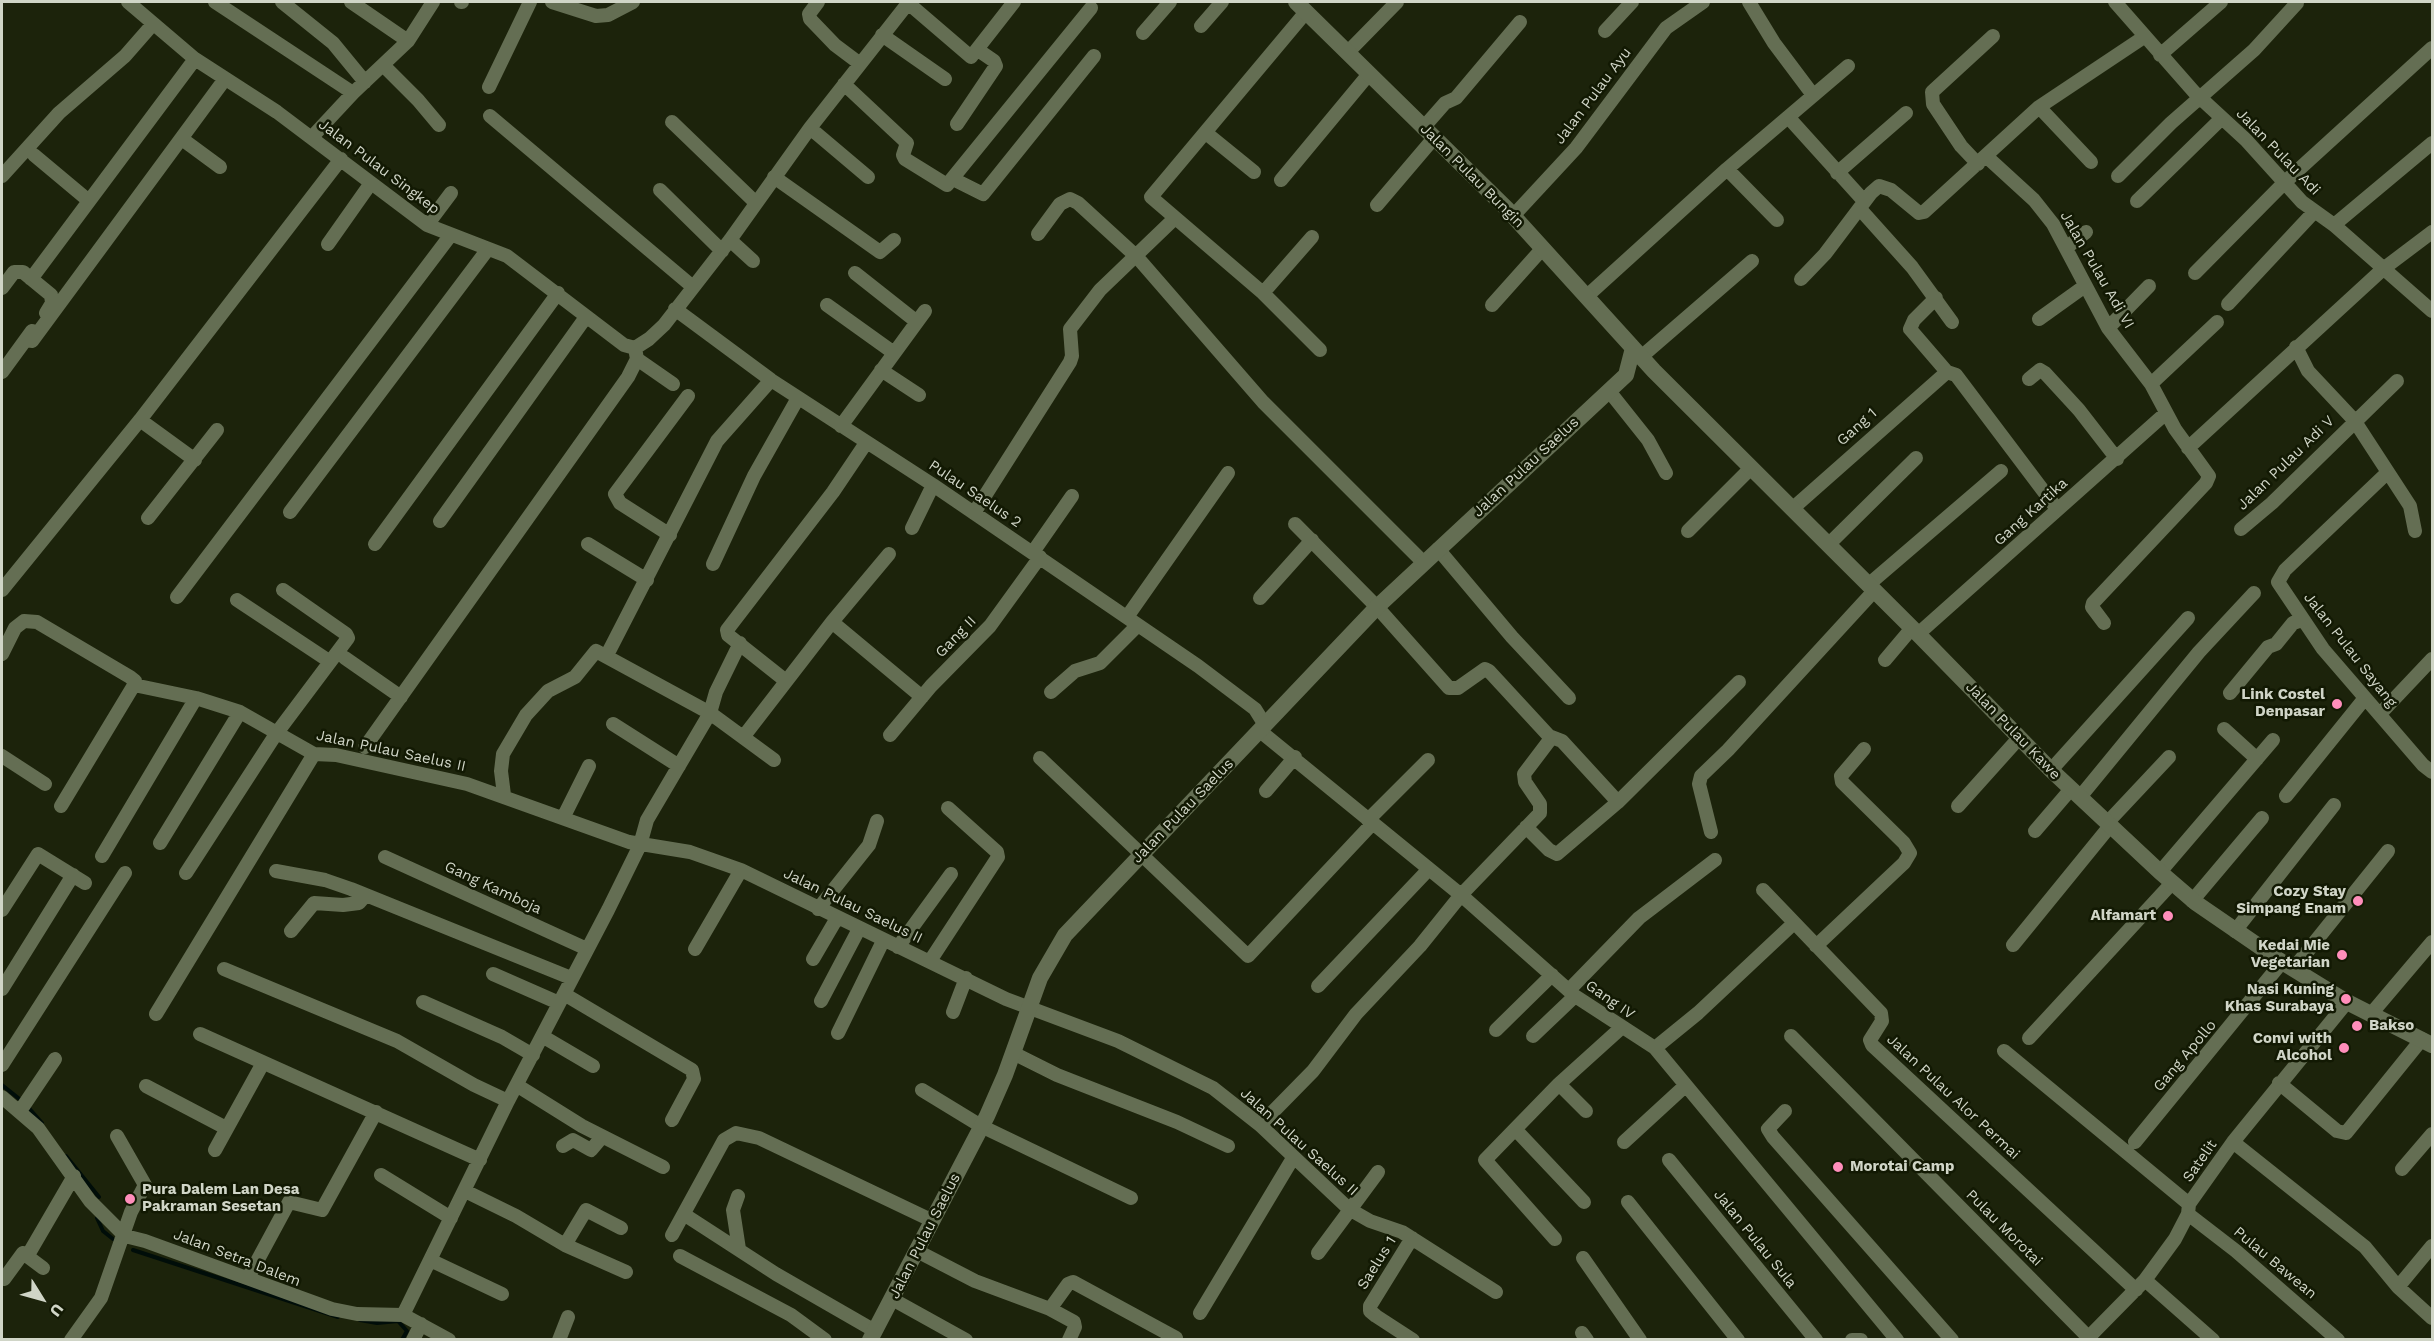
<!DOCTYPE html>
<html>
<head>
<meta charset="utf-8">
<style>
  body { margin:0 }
  #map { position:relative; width:2434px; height:1341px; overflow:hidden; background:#1c230b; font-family:"Work Sans",sans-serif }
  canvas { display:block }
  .frame { position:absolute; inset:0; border:3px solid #d0d5c7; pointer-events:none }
  .north { position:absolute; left:12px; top:1269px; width:60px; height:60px; -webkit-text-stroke:4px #121903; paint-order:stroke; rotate:127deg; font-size:16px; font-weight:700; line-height:24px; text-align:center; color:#d0d5c7 }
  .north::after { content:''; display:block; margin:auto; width:21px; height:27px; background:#d0d5c7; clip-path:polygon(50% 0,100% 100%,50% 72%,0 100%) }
</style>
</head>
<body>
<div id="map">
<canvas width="2434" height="1341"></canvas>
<div class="frame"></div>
<div class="north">U</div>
</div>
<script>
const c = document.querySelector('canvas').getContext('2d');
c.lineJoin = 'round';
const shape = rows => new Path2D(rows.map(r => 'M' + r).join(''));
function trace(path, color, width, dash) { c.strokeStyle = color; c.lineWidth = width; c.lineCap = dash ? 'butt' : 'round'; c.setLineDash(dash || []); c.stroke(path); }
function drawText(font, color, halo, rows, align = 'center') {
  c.font = font + ' "Work Sans",sans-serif'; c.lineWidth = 5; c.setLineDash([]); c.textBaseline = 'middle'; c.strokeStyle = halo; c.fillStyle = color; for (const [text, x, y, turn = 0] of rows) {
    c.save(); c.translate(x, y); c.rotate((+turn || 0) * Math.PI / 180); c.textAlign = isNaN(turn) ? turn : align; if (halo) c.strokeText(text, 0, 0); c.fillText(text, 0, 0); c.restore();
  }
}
trace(shape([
  [2,1085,22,1101],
  [27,1106,42,1123],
  [66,1156,99,1197],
  [97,1218,103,1231,113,1239],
  [133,1250,338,1317],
  [360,1320,377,1323,398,1321,407,1331,402,1340]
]), '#000d09', 4);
trace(shape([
  [128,2,195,59,277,112,427,225,507,256,624,345,635,348,649,339,664,325,730,240,810,128,909,2],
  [215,2,353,93],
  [282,2,333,43,365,82],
  [351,2,408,41],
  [461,2,462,2],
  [552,2,596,16,608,15,633,2],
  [818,2,809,14,810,19,835,45,859,63],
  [1749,2,1774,43,1813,95],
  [2115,2,2195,93,2246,140,2302,202,2334,225,2432,311],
  [908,3,971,57,1014,2],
  [1306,12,1151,197,1263,293,1320,350],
  [1201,26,1222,2],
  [1605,31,1632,2],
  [1143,33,1170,2],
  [882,35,945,79],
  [1348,52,1397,2],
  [2160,55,2221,2],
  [384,66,418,100,439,125],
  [844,84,907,143,903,155,905,159,947,185,1091,8],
  [489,87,530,2],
  [2039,107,2091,162],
  [490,116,693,287],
  [1789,118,1864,201],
  [672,122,756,203],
  [957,124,996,66,994,61,978,50],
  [810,128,868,177],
  [1423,128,1445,103,1456,98,1520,22],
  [1206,133,1254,172],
  [312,137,353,93,408,41,433,2],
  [182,139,220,167],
  [34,155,89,201],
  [1987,157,2034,200,2053,224,2108,328,2151,384,2175,429,2209,476,2206,483,2093,603,2092,607,2104,623],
  [1978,164,1961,146,1933,104,1932,92,1993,36],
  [1727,169,1777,220],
  [1837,173,1906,113],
  [2,176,59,113,125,56,153,24],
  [2118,176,2171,123,2254,50,2297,3],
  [774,177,880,252,894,240],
  [953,179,983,194,1094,56],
  [1281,180,1369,74],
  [660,190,722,251],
  [2137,201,2222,118],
  [1377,205,1434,138],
  [1860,209,1912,267,1952,322],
  [1513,216,1576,148,1666,28,1703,2],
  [427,225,451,193],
  [2334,225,2432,143],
  [1038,234,1060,204,1070,199,1078,203,1137,257,1263,402,1423,562],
  [730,240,753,261],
  [328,244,371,183],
  [2066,248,2086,232],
  [855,273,917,322],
  [2195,273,2285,182,2432,48],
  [31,279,195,59],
  [1801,279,1825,254,1871,193,1879,186,1891,190,1919,213,1924,212,2039,107,2144,37],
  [2,288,14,272,23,272,51,295,52,303,46,313],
  [1263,293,1312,237],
  [1587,296,1727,169,1848,66],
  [1936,298,1914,320,1910,329,1947,372,1956,375,2057,509],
  [2228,304,2314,212],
  [827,305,894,353],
  [1492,305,1543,248],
  [675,309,771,380,933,485,1198,666,1255,709,1265,725],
  [2039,319,2085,286],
  [2108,328,2149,286],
  [32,341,225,79],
  [2296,347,2308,371,2354,420,2410,506,2415,531],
  [1641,357,1752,261],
  [637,359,673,384],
  [881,370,919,395],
  [2,372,32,331],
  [2029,379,2040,370,2045,373,2079,410,2117,459],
  [2151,384,2217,322],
  [1609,391,1648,440,1666,473],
  [140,420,195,460],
  [841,426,925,311],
  [2188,448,2383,269,2432,232],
  [2388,472,2285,570,2278,582,2323,649,2423,765,2432,772],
  [1792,509,1947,372],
  [290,512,488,249],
  [974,513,1070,362,1072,356,1070,329,1100,290,1175,218],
  [148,518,217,430],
  [440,521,586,317],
  [1295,524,1377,607,1449,688,1458,688,1485,669,1489,671,1549,736,1562,741,1618,802],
  [912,528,933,485],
  [2241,529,2272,503,2397,381],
  [1688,531,1751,468],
  [670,535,620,503,615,494,688,396],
  [375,544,558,293],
  [588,544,647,580],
  [1828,545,1916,458],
  [1438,549,1512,637,1569,698],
  [1033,552,1072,496],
  [713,564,754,476,798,398],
  [1868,585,2001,471],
  [2,590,140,420,341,159],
  [177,597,450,236],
  [1260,598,1312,540],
  [237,600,329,661],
  [1127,617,1228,473],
  [832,622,922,697],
  [1918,634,2166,413],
  [2,654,15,628,24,621,37,622,130,677,135,681,134,685],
  [607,655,717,441,771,380],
  [345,658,401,697],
  [1885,660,1912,628],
  [786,681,728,635,727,630,833,492,866,443],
  [134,685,196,698,240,712,314,754,336,755,467,784,629,842,690,852,741,870,1006,999,1118,1041,1213,1088,1260,1125,1349,1209,1370,1221,1402,1232,1496,1292],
  [1051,692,1075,671,1100,663,1138,625],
  [2230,693,2268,647,2276,644,2293,623,2302,620],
  [2380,714,2432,659],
  [613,724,679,766],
  [2224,729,2257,759],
  [1260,731,1461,895,1575,996,1655,1048,1897,1340],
  [890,735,931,686,990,626,1040,557],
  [744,736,832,622,889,554],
  [365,747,628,377,637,359,635,348],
  [2,756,45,784],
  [1040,758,1248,956,1372,824],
  [2051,770,2188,618],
  [1266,791,1295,757],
  [504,795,501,771,503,754,526,715,548,691,575,677,596,651,710,713,774,760],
  [2286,796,2365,698],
  [2080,797,2199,652,2254,593],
  [61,806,134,685],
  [1958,806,2019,738],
  [564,816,589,766],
  [1368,820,1428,760],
  [2107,823,2169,757],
  [1526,827,1549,850,1557,854,1618,802,1739,682],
  [2035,831,2071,789],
  [1711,832,1699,784,1701,776,1728,750,1874,591],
  [160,843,240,712],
  [102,856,196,698],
  [385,857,587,949],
  [276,871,325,880,351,889,571,978],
  [2160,872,2273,740],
  [186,873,276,734,348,638,346,634,283,590],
  [1763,890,1881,1013,1882,1021,1870,1040,1872,1045,2136,1290],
  [2192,901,2262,818],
  [818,909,869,845,877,821],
  [2,910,38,854,85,883],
  [291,931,314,903,343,905,359,903,366,895],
  [2235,931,2334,805],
  [2013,945,2110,826],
  [1816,946,1904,863,1910,853,1904,843,1842,782,1841,776,1864,749],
  [898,947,951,874],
  [695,949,741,870],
  [813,959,837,918],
  [930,961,998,857,997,852,948,808],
  [2294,968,2388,851],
  [224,969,397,1041,474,1085,508,1101],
  [493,974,559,1003],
  [1318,986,1429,869],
  [2,989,73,875],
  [1569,990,1639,918,1715,860],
  [564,994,692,1070,694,1079,672,1120],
  [821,1001,859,929],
  [423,1002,502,1037,533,1055],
  [953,1012,966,978],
  [156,1014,314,754],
  [2371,1014,2432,942],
  [1496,1030,1552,975],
  [838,1033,883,941],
  [200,1034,480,1160],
  [542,1036,593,1066],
  [1533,1036,1575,996],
  [1791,1036,2091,1340],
  [2029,1038,2172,883],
  [1655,1048,1698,1013,1794,923],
  [2004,1051,2189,1204],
  [1013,1053,1057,1075,1177,1122,1228,1146],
  [2,1065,125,873],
  [2279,1083,2337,1131,2346,1133,2422,1039],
  [1559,1084,1586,1111],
  [146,1086,226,1128],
  [518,1086,582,1126,663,1167],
  [922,1090,981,1126,1131,1198],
  [2,1097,38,1128,90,1201,125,1236,145,1241,332,1309,357,1314,403,1315,449,1340],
  [20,1111,55,1059],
  [1785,1111,1768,1129,1773,1137,1952,1340],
  [1260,1125,1313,1071,1356,1014,1420,946,1461,895,1540,813,1540,804,1525,782,1524,774,1549,741,1549,736],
  [1515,1129,1584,1202],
  [1624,1142,1685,1086],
  [2135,1142,2282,962],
  [2233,1142,2365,1247,2398,1287,2432,1318],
  [563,1146,573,1140,591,1150,602,1137],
  [215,1150,263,1063],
  [1669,1160,1816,1340],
  [2402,1169,2432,1134],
  [381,1175,451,1218],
  [465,1191,516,1216,565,1245,626,1272],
  [738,1196,733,1210,739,1249],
  [1628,1202,1738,1340],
  [2188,1214,2236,1251,2338,1340],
  [685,1215,776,1274,875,1331],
  [672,1235,724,1140,736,1133,759,1138,931,1220],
  [1412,1238,1370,1306,1370,1311,1376,1316,1413,1340],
  [1555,1239,1485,1160,1559,1084,1621,1028],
  [565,1245,586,1210,621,1228],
  [917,1251,975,1281,1050,1309,1074,1322,1075,1327,1069,1340],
  [1318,1253,1378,1172],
  [28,1255,74,1176],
  [680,1256,791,1315,825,1340],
  [1583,1258,1640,1340],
  [430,1260,502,1294],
  [248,1278,289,1202,322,1210,376,1112],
  [4,1279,23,1253,43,1268],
  [2145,1280,2213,1340],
  [2398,1287,2432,1246],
  [892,1299,966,1340],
  [1050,1309,1068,1284,1073,1282,1176,1338],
  [1200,1313,1293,1158],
  [403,1315,508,1101,608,910,640,845,647,820,710,713,716,692,740,643],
  [1582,1333,1587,1340],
  [71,1340,101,1298,131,1212,145,1185,117,1136],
  [413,1340,421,1324],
  [559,1340,568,1317],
  [1852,1340,1861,1340],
  [2086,1340,2145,1280,2175,1239,2188,1214,2189,1204,2233,1142,2347,1002]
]), '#646e53', 14);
trace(shape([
  [1296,2,1506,208,1654,371,1918,634,2051,770,2160,872,2196,903,2282,962,2347,1002,2432,1045],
  [870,1340,987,1116,1005,1075,1040,978,1065,935,1377,607,1626,375,1633,348]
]), '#646e53', 16);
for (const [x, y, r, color] of [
  [2337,704,6,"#ff8ebb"],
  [2358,901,6,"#ff8ebb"],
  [2168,916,6,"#ff8ebb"],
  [2342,955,6,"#ff8ebb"],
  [2346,999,6,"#ff8ebb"],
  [2357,1026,6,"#ff8ebb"],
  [2344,1048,6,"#ff8ebb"],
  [1838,1167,6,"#ff8ebb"],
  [130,1199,6,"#ff8ebb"]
]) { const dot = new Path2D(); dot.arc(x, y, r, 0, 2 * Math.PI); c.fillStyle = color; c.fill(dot); trace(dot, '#121903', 2); }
drawText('15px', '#d0d5c7', '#121903', [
  ["Jalan Pulau Ayu",1593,96,-53],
  ["Jalan Pulau Adi",2278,152,46],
  ["Jalan Pulau Singkep",379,167,37],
  ["Jalan Pulau Bungin",1472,176,45],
  ["Jalan Pulau Adi VI",2097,270,60],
  ["Gang 1",1857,427,-42],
  ["Jalan Pulau Adi V",2286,463,-44],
  ["Jalan Pulau Saelus",1526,467,-43],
  ["Pulau Saelus 2",975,494,34],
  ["Gang Kartika",2031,512,-42],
  ["Gang II",956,637,-46],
  ["Jalan Pulau Sayang",2350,650,52],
  ["Jalan Pulau Kawe",2013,731,46],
  ["Jalan Pulau Saelus II",391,751,12],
  ["Jalan Pulau Saelus",1183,811,-46],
  ["Gang Kamboja",493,888,25],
  ["Jalan Pulau Saelus II",853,906,26],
  ["Gang IV",1610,1000,35],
  ["Gang Apollo",2185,1056,-50],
  ["Jalan Pulau Alor Permai",1953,1097,43],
  ["Jalan Pulau Saelus II",1299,1142,42],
  ["Satelit",2200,1161,-55],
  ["Pulau Morotai",2004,1228,45],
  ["Jalan Pulau Saelus",925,1236,-63],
  ["Jalan Pulau Sula",1755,1239,51],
  ["Jalan Setra Dalem",237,1258,21],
  ["Saelus 1",1377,1263,-58],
  ["Pulau Bawean",2275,1263,40]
]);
drawText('bold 15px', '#d0d5c7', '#121903', [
  ["Link Costel",2325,695],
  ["Denpasar",2325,712],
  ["Cozy Stay",2346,892],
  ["Simpang Enam",2346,909],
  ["Alfamart",2156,916],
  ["Kedai Mie",2330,946],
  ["Vegetarian",2330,963],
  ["Nasi Kuning",2334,990],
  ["Khas Surabaya",2334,1007],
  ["Bakso",2369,1026,"left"],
  ["Convi with",2332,1039],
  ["Alcohol",2332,1056],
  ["Morotai Camp",1850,1167,"left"],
  ["Pura Dalem Lan Desa",142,1190,"left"],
  ["Pakraman Sesetan",142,1207,"left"]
], 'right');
</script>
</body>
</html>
